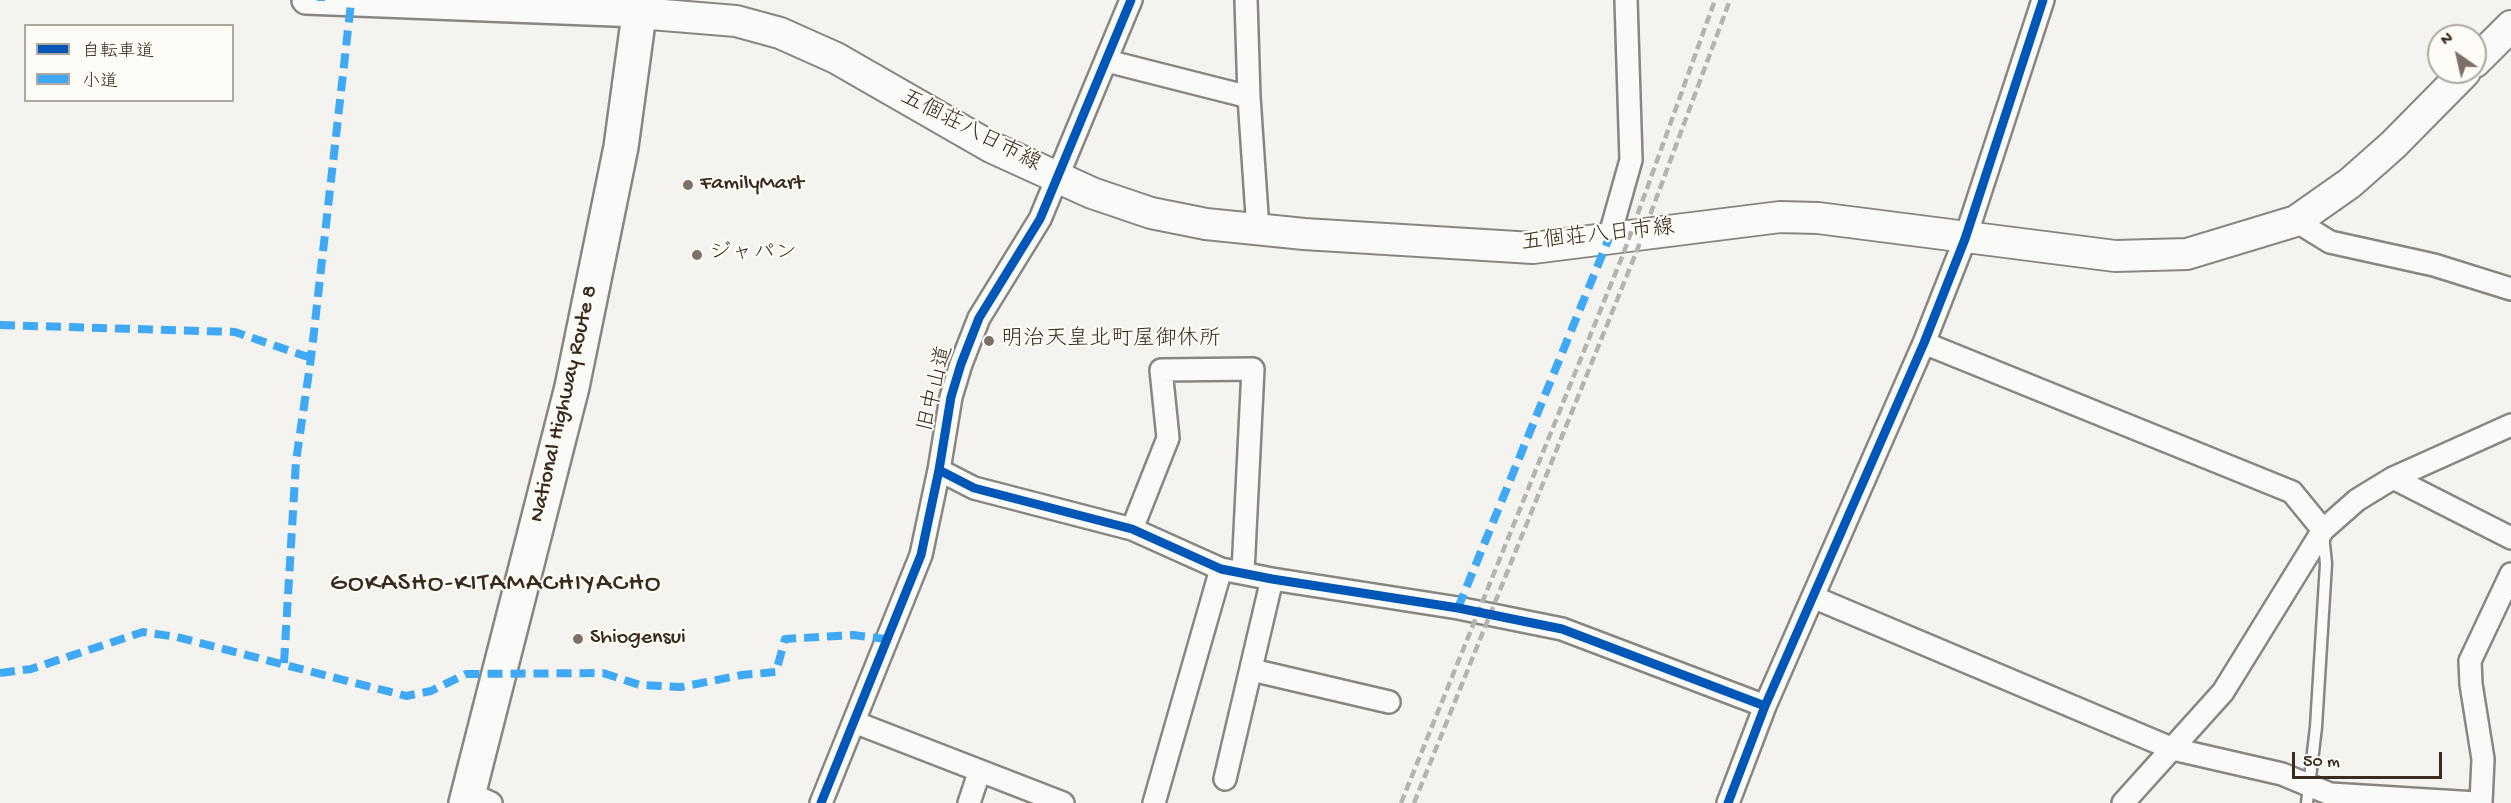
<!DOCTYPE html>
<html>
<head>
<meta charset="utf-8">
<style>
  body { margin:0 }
  #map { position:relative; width:2511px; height:803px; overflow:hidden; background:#f4f3ef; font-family:"Gochi Hand","Klee One",sans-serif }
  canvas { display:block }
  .legend { position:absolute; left:24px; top:24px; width:210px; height:78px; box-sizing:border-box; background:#fdfcf7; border:2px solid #afa8a0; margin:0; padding:8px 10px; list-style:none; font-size:18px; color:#3b2a1e }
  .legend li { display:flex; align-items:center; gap:12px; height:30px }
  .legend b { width:30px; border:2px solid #afa8a0 }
  .north { position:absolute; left:2427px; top:24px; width:60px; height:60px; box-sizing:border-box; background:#fdfcf7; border:2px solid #afa8a0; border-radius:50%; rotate:326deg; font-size:16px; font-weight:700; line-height:24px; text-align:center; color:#3b2a1e }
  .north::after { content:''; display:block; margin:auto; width:21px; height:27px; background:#7c7067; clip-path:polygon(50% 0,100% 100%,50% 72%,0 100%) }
  .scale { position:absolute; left:2292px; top:752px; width:150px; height:27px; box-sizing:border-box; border:3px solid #3b2a1e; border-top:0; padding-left:8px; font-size:18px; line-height:21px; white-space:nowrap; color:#3b2a1e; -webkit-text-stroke:4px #fdfcf7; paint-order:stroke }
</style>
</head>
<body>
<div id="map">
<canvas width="2511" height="803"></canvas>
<ul class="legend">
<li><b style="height:8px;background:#0057b8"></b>自転車道</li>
<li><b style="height:8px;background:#3fa9f5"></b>小道</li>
</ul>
<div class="north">N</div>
<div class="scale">50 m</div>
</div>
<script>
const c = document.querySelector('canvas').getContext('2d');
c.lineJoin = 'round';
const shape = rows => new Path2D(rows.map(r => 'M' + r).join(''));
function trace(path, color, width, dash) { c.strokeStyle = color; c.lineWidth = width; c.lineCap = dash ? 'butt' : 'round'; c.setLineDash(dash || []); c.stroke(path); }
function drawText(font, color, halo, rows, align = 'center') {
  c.font = font + ' "Gochi Hand","Klee One",sans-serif'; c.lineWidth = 4.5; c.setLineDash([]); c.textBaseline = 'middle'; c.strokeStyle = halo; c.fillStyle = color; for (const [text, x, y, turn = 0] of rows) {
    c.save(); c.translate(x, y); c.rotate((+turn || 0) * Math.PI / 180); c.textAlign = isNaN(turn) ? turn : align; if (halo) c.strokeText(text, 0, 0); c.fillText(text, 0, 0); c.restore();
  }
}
const service = shape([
  [2307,803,2316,727,2326,564,2323,534]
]);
const minor = shape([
  [1107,61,1249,97,1246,0],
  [1249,97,1258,230],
  [2296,221,2330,242,2434,265,2511,289],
  [1609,238,1631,160,1626,0],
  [1924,343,2292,492,2323,530],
  [939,470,974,488,1132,529,1221,569,1272,579,1458,608,1562,629,1765,706],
  [2393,478,2511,538],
  [1132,529,1168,438,1161,370,1253,369,1243,572],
  [1813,597,2173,749,2282,774,2330,794,2476,803],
  [1252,670,1389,702],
  [854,722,1063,803],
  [1225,779,1272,579],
  [469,793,491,803],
  [821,803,921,555,939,470,951,397,961,364,979,318,1040,219,1131,0],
  [969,803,979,773],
  [1154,803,1221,569],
  [1728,803,1765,706,1924,343,1965,239,2043,0],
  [2123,803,2223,692,2323,530,2357,500,2393,478,2511,425],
  [2481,803,2483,759,2471,684,2470,661,2511,574]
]);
const tertiary = shape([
  [306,0,639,13]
]);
const secondary = shape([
  [639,13,736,21,780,33,836,58,991,147,1092,193,1151,213,1206,224,1304,234,1533,248,1780,217,1818,218,2115,256,2187,254,2296,221,2350,183,2393,145,2465,72],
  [2475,62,2511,26]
]);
const trunk = shape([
  [466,803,572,387,621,147,641,0]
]);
trace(service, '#898681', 15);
trace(minor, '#898681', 26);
trace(tertiary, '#898681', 32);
trace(secondary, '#898681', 34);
trace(trunk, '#898681', 38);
trace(service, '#fafaf8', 10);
trace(minor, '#fafaf8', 21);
trace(tertiary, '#fafaf8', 27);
trace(secondary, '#fafaf8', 30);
trace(trunk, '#fafaf8', 33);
trace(shape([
  [1401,803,1624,252,1715,0],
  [1414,803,1636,253,1730,0]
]), '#b5b3b0', 4.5, [9, 4.5]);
trace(shape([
  [321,0,321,1],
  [0,325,235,332,311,358],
  [1458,608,1609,238],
  [284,663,296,461,311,358,351,3],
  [0,673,31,669,143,632,177,637,406,696,431,691,466,674,603,673,640,685,681,687,742,675,776,672,785,639,853,635,886,639]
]), '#3fa9f5', 8, [15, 8]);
trace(shape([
  [939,470,974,488,1132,529,1221,569,1272,579,1458,608,1562,629,1765,706],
  [821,803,921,555,939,470,951,397,961,364,979,318,1040,219,1131,0],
  [1728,803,1765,706,1924,343,1965,239,2043,0]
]), '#0057b8', 9);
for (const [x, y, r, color] of [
  [688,185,6,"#7c7067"],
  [697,255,6,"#7c7067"],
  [989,341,6,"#7c7067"],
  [578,639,6,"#7c7067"]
]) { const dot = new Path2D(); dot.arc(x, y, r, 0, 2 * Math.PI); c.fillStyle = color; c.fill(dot); trace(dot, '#fdfcf7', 2); }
drawText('22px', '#3b2a1e', '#fdfcf7', [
  ["五個荘八日市線",970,132,27],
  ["五個荘八日市線",1598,237,-6],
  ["旧中山道",937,389,-76],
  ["National Highway Route 8",565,404,-77]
]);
drawText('22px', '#3b2a1e', '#fdfcf7', [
  ["FamilyMart",700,185],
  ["ジャパン",709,255],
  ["明治天皇北町屋御休所",1001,341],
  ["Shiogensui",590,639]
], 'left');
c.letterSpacing = '1.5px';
drawText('26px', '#3b2a1e', '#fdfcf7', [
  ["GOKASHO-KITAMACHIYACHO",496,585]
]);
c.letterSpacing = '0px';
</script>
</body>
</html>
